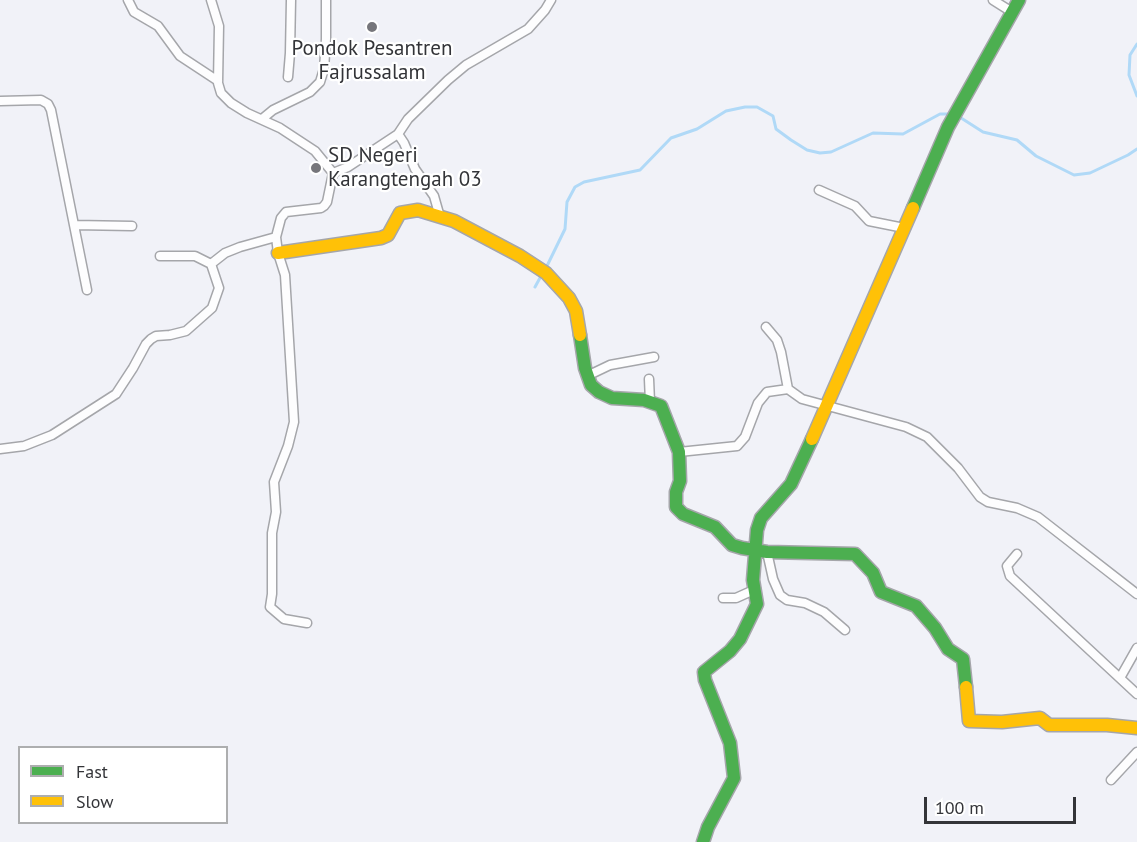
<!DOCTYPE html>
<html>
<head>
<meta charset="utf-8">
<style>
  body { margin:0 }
  #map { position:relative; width:1137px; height:842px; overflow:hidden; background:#f1f2f8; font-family:"PT Sans",sans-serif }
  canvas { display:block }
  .legend { position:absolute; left:18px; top:746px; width:210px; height:78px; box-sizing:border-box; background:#fff; border:2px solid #adaeaf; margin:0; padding:8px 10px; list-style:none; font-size:18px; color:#333438 }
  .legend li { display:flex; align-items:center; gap:12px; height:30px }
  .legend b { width:30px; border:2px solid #adaeaf }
  .scale { position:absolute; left:924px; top:797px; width:152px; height:27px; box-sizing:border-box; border:3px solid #333438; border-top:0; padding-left:8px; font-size:18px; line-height:21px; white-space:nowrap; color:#333438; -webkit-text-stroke:4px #fff; paint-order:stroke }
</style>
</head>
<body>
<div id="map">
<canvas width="1137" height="842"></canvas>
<ul class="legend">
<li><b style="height:8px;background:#4caf50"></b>Fast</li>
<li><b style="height:8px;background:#ffc107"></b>Slow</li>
</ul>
<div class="scale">100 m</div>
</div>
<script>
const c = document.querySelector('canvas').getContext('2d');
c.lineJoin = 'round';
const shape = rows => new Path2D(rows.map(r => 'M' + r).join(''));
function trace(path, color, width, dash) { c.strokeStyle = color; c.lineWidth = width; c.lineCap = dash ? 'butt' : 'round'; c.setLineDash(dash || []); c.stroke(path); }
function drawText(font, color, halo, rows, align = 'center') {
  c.font = font + ' "PT Sans",sans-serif'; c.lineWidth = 4.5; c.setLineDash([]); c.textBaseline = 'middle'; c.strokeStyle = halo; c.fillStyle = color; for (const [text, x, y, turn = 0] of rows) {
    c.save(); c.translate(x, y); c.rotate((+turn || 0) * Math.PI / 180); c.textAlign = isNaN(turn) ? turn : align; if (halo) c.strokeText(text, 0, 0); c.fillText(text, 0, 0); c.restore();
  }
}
trace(shape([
  [1137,44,1130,55,1129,75,1137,96],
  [958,116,983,132,1017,140,1036,156,1074,175,1090,173,1128,155,1137,149],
  [545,270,565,229,567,202,575,187,584,182,640,170,671,138,697,129,726,111,745,107,757,107,773,116,776,129,791,140,807,150,820,153,831,152,873,133,903,134,940,114,952,114],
  [535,287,541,276]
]), '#b0d9f7', 3);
const street = shape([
  [128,0,134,12,158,26,180,56,218,81],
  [211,0,219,26,218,83,221,93,231,103,247,113,280,128,315,151,333,173],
  [993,0,1012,12],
  [288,77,290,53,291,0],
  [0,101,41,100,48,104,51,110,87,290],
  [262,119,273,110,310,92,320,82,324,69,326,39,326,0],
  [398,134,404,143,415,169,434,196,440,217],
  [333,173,348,167,398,134,408,119,448,80,466,65,528,29,545,10,551,0],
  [819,190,855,206,869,221,904,228],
  [74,225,132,226],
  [276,237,278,253,285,275,294,422,288,446,274,482,276,512,272,533,272,594,270,607,284,619,307,623],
  [160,256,195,256,211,264],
  [766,327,777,340,781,352,788,389,802,399,906,427,927,437,958,468,980,497,988,502,1017,508,1038,517,1137,594],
  [587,376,610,365,654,357],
  [649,379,650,402],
  [0,449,24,446,52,435,116,394,133,368,146,344,151,339,156,336,170,335,186,331,212,308,219,288,211,264,225,253,240,247,276,237,281,218,286,212,321,208,324,206,327,202,333,173],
  [679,452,737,446,745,437,758,403,767,392,788,389],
  [767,552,773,579,780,595,787,600,805,603,824,612,845,630],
  [1017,554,1007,566,1010,576,1137,694],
  [723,598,736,598,756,589],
  [1120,678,1137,648],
  [1111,780,1137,752]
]);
const fast = shape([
  [913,208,948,127,1019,0],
  [580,335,585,368,591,385,599,392,612,398,644,400,661,406,679,452,680,481,676,492,676,507,683,514,715,527,732,545,742,548,767,552,855,554,873,573,881,592,916,606,935,628,948,649,963,659,966,687],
  [703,842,708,827,734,778,730,743,705,680,704,672,730,651,740,639,757,604,753,580,757,530,761,518,791,484,812,439]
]);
const slow = shape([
  [278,253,381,238,388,235,400,213,418,210,454,221,520,256,546,273,569,298,576,311,580,335],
  [812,439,913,208],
  [966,687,969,721,1002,722,1040,718,1049,725,1107,725,1137,728]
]);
trace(street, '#a5a6aa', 11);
trace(fast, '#a5a6aa', 15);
trace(slow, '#a5a6aa', 15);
trace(street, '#fdfdfe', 8);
trace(fast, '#4caf50', 12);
trace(slow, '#ffc107', 12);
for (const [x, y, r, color] of [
  [372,27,6,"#76767b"],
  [316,168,6,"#76767b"]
]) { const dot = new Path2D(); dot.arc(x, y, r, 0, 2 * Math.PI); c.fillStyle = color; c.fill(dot); trace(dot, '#fff', 2); }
drawText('21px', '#333438', '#fff', [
  ["Pondok Pesantren",372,49],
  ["Fajrussalam",372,73],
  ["SD Negeri",328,156,"left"],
  ["Karangtengah 03",328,180,"left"]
]);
</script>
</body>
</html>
